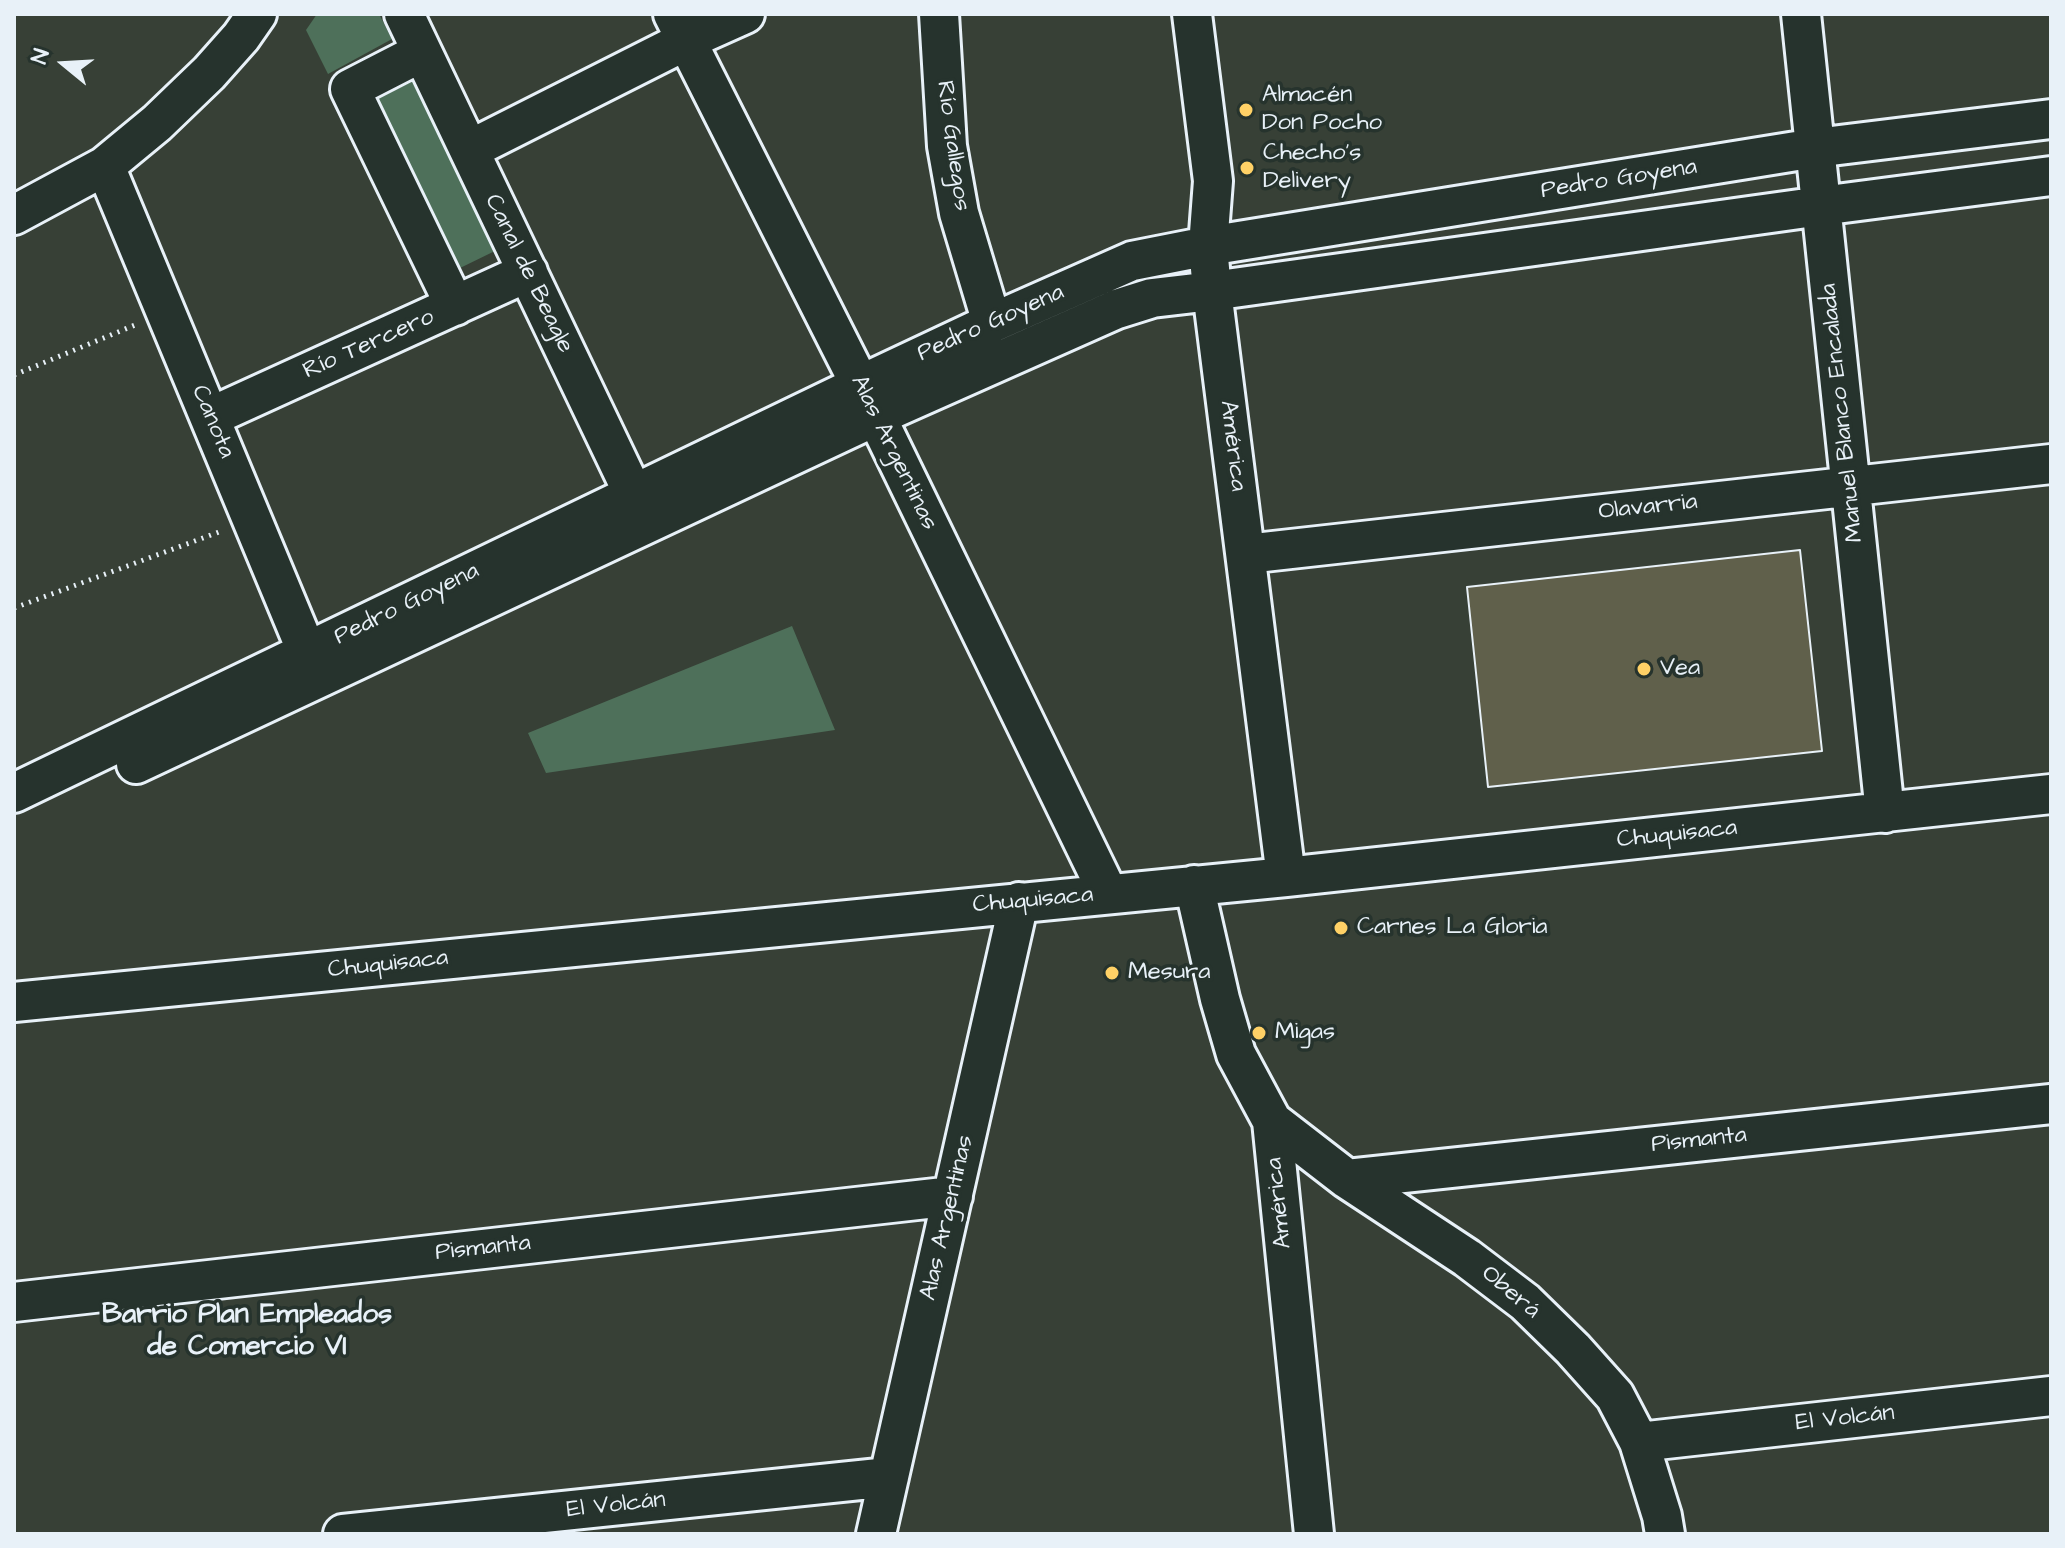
<!DOCTYPE html>
<html>
<head>
<meta charset="utf-8">
<style>
  body { margin:0 }
  #map { position:relative; width:2065px; height:1548px; overflow:hidden; background:#374036; font-family:"Architects Daughter",sans-serif }
  canvas { display:block }
  .frame { position:absolute; inset:0; border:16px solid #e8f1f8; pointer-events:none }
  .north { position:absolute; left:24px; top:24px; width:80px; height:80px; -webkit-text-stroke:6px #26332d; paint-order:stroke; rotate:288deg; font-size:22px; font-weight:700; line-height:32px; text-align:center; color:#e8f1f8 }
  .north::after { content:''; display:block; margin:auto; width:28px; height:36px; background:#e8f1f8; clip-path:polygon(50% 0,100% 100%,50% 72%,0 100%) }
</style>
</head>
<body>
<div id="map">
<canvas width="2065" height="1548"></canvas>
<div class="frame"></div>
<div class="north">N</div>
</div>
<script>
const c = document.querySelector('canvas').getContext('2d');
c.lineJoin = 'round';
function fillPath(path, color) { c.fillStyle = color; c.fill(path, 'evenodd'); }
const shape = rows => new Path2D(rows.map(r => 'M' + r).join(''));
function trace(path, color, width, dash) { c.strokeStyle = color; c.lineWidth = width; c.lineCap = dash ? 'butt' : 'round'; c.setLineDash(dash || []); c.stroke(path); }
function drawText(font, color, halo, rows, align = 'center') {
  c.font = font + ' "Architects Daughter",sans-serif'; c.lineWidth = 7; c.setLineDash([]); c.textBaseline = 'middle'; c.strokeStyle = halo; c.fillStyle = color; for (const [text, x, y, turn = 0] of rows) {
    c.save(); c.translate(x, y); c.rotate((+turn || 0) * Math.PI / 180); c.textAlign = isNaN(turn) ? turn : align; if (halo) c.strokeText(text, 0, 0); c.fillText(text, 0, 0); c.restore();
  }
}
fillPath(shape([
  [317,14,379,14,392,39,328,74,306,30],
  [417,79,499,249,458,269,376,100],
  [792,626,835,730,546,773,528,733]
]), '#4e705a');
const building = shape([
  [1800,550,1822,751,1488,787,1467,587,1800,550]
]);
fillPath(building, '#60604b');
trace(building, '#e8f1f8', 2);
const minor = shape([
  [404,14,634,495],
  [673,14,876,416,1108,893],
  [939,14,947,146,959,213,992,323],
  [1192,14,1213,181,1208,246,1212,291,1286,877],
  [1801,14,1885,813],
  [422,52,350,89,455,306],
  [469,150,687,40,745,14],
  [105,166,317,676],
  [14,215,105,166,157,123,209,73,241,37,257,14],
  [210,417,528,272],
  [1246,554,2051,464],
  [136,764,876,416,1117,309,1152,298,1212,291,1821,206,2051,176],
  [14,793,860,385,992,323,1132,261,1208,246,1815,148,2051,119],
  [1194,885,1220,999,1236,1054,1272,1121,1314,1534],
  [14,1002,1286,877,2051,794],
  [1272,1121,1347,1179,1467,1258,1525,1302,1573,1349,1615,1396,1639,1442,1662,1516,1665,1534],
  [1347,1179,2051,1104],
  [14,1302,953,1196],
  [1639,1442,2051,1396],
  [343,1534,889,1477],
  [876,1534,1019,902]
]);
trace(minor, '#e8f1f8', 44);
trace(shape([
  [14,375,135,325],
  [14,608,219,532]
]), '#e8f1f8', 5, [2, 6]);
trace(minor, '#26332d', 38);
for (const [x, y, r, color] of [
  [1246,110,8,"#ffd166"],
  [1247,168,8,"#ffd166"],
  [1644,669,8,"#ffd166"],
  [1341,928,8,"#ffd166"],
  [1112,973,8,"#ffd166"],
  [1259,1033,8,"#ffd166"]
]) { const dot = new Path2D(); dot.arc(x, y, r, 0, 2 * Math.PI); c.fillStyle = color; c.fill(dot); trace(dot, '#26332d', 3); }
drawText('24px', '#e8f1f8', '#26332d', [
  ["Almacén",1262,96],
  ["Don Pocho",1262,124],
  ["Checho's",1263,154],
  ["Delivery",1263,182],
  ["Vea",1660,669],
  ["Carnes La Gloria",1357,928],
  ["Mesura",1128,973],
  ["Migas",1275,1033]
], 'left');
drawText('24px', '#e8f1f8', '#26332d', [
  ["Río Gallegos",952,146,82],
  ["Pedro Goyena",1619,180,-9],
  ["Canal de Beagle",528,274,64],
  ["Pedro Goyena",991,324,-24],
  ["Río Tercero",369,345,-24],
  ["Manuel Blanco Encalada",1843,413,-96],
  ["Canota",212,422,67],
  ["América",1232,446,83],
  ["Alas Argentinas",893,453,64],
  ["Olavarria",1648,508,-6],
  ["Pedro Goyena",407,605,-26],
  ["Chuquisaca",1677,835,-6],
  ["Chuquisaca",1033,901,-5],
  ["Chuquisaca",388,965,-6],
  ["Pismanta",1699,1141,-6],
  ["América",1280,1203,-96],
  ["Alas Argentinas",948,1218,-77],
  ["Pismanta",483,1249,-6],
  ["Oberá",1510,1293,40],
  ["El Volcán",1845,1419,-6],
  ["El Volcán",616,1506,-6]
]);
drawText('bold 28px', '#e8f1f8', '#26332d', [
  ["Barrio Plan Empleados",247,1316],
  ["de Comercio VI",247,1348]
]);
</script>
</body>
</html>
